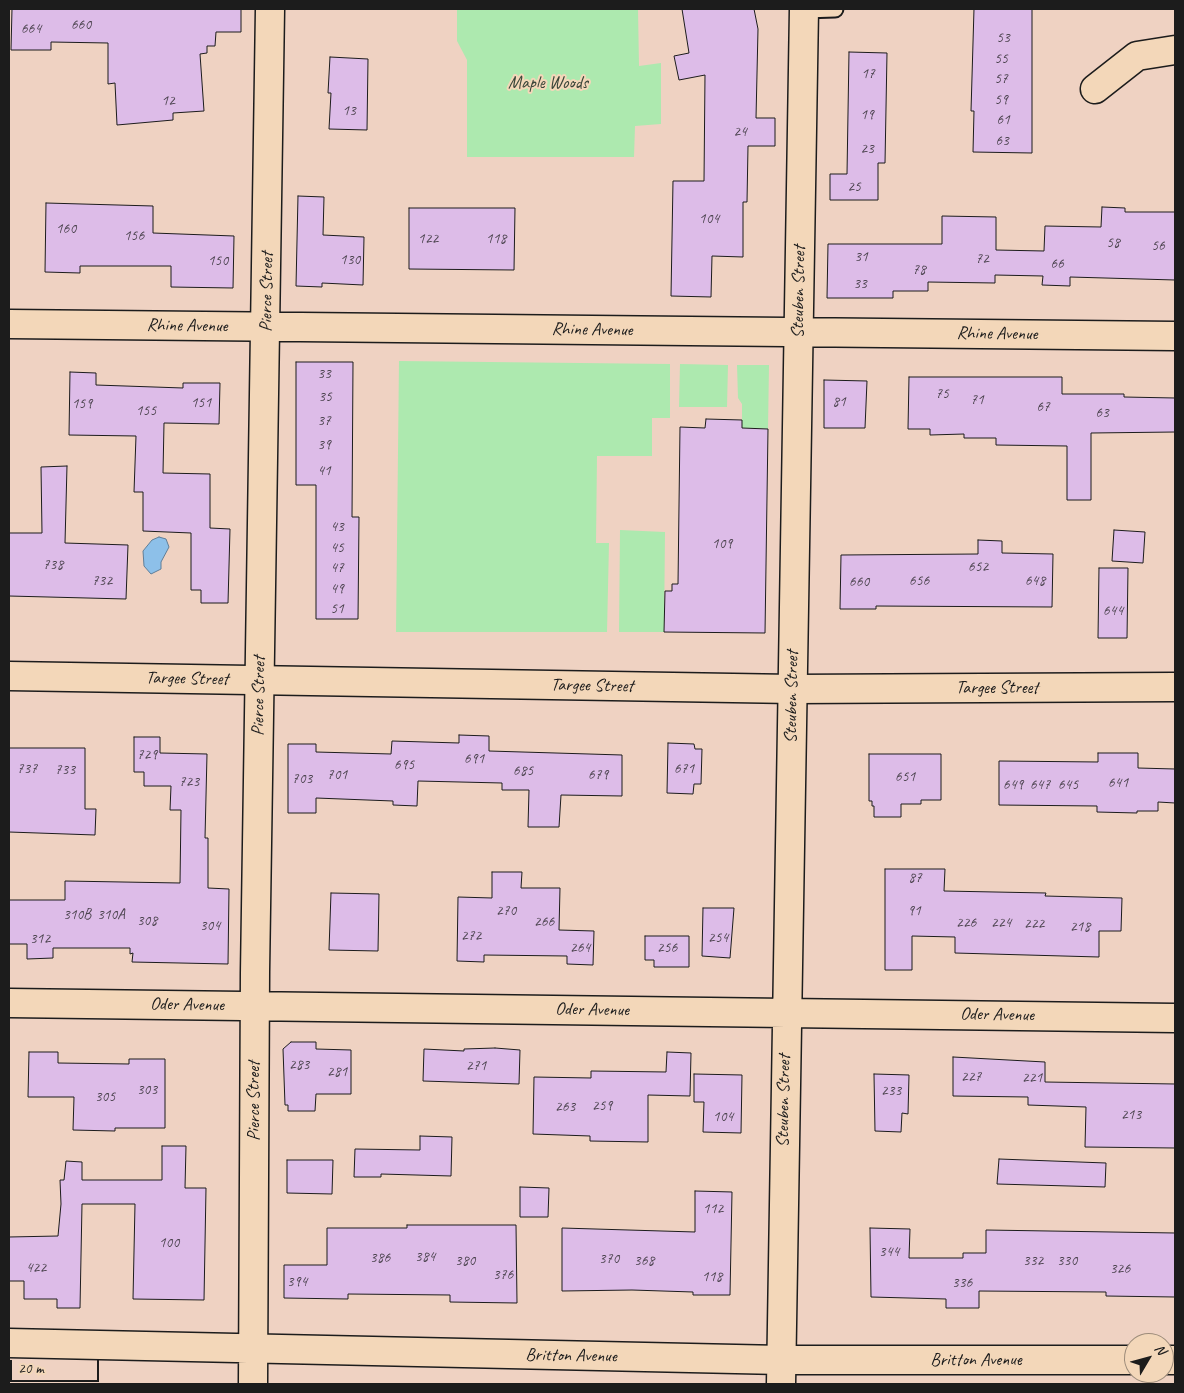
<!DOCTYPE html>
<html>
<head>
<meta charset="utf-8">
<style>
  body { margin:0 }
  #map { position:relative; width:1184px; height:1393px; overflow:hidden; background:#efd2c2; font-family:Caveat,sans-serif }
  canvas { display:block }
  .frame { position:absolute; inset:0; border:10px solid #1c1c1c; pointer-events:none }
  .north { position:absolute; left:1124px; top:1333px; width:50px; height:50px; box-sizing:border-box; background:#f3d7b9; border:1px solid #9d8c7a; border-radius:50%; rotate:53deg; font-size:14px; font-weight:700; line-height:20px; text-align:center; color:#1c1c1c }
  .north::after { content:''; display:block; margin:auto; width:18px; height:22px; background:#1c1c1c; clip-path:polygon(50% 0,100% 100%,50% 72%,0 100%) }
  .scale { position:absolute; left:10px; top:1360px; width:89px; height:22px; box-sizing:border-box; border:2px solid #1c1c1c; border-top:0; padding-left:6px; font-size:15px; line-height:18px; white-space:nowrap; color:#1c1c1c; -webkit-text-stroke:4px #f3d7b9; paint-order:stroke }
</style>
</head>
<body>
<div id="map">
<canvas width="1184" height="1393"></canvas>
<div class="frame"></div>
<div class="north">N</div>
<div class="scale">20 m</div>
</div>
<script>
const c = document.querySelector('canvas').getContext('2d');
c.lineJoin = 'round';
function fillPath(path, color) { c.fillStyle = color; c.fill(path, 'evenodd'); }
const shape = rows => new Path2D(rows.map(r => 'M' + r).join(''));
function trace(path, color, width, dash) { c.strokeStyle = color; c.lineWidth = width; c.lineCap = dash ? 'butt' : 'round'; c.setLineDash(dash || []); c.stroke(path); }
function drawText(font, color, halo, rows, align = 'center') {
  c.font = font + ' Caveat,sans-serif'; c.lineWidth = 4; c.setLineDash([]); c.textBaseline = 'middle'; c.strokeStyle = halo; c.fillStyle = color; for (const [text, x, y, turn = 0] of rows) {
    c.save(); c.translate(x, y); c.rotate((+turn || 0) * Math.PI / 180); c.textAlign = isNaN(turn) ? turn : align; if (halo) c.strokeText(text, 0, 0); c.fillText(text, 0, 0); c.restore();
  }
}
fillPath(shape([
  [457,9,638,9,639,66,661,63,661,124,635,126,634,157,467,157,467,60,457,41],
  [399,361,670,364,670,418,652,418,652,456,597,456,596,543,609,543,607,632,396,632],
  [680,364,728,365,727,407,679,407],
  [737,365,769,365,768,429,742,428,742,404,738,398],
  [620,530,665,532,664,632,619,632]
]), '#ade9af');
const water = shape([
  [159,537,166,539,169,547,161,562,161,569,151,574,144,566,143,551,152,540,159,537]
]);
fillPath(water, '#8dc0e9');
trace(water, '#607e97', 1);
const building = shape([
  [12,9,241,9,241,32,216,32,215,46,207,46,207,53,200,54,204,111,173,113,173,120,117,125,115,83,108,84,108,43,51,42,51,50,11,50,12,9],
  [682,9,754,9,758,29,756,118,775,118,775,146,748,146,747,202,743,202,743,257,712,256,711,297,671,296,673,181,704,181,705,75,679,80,674,56,689,53,682,9],
  [974,9,1032,9,1032,153,973,152,974,111,971,111,974,9],
  [849,52,887,53,885,163,878,163,878,200,830,200,830,174,847,174,849,52],
  [330,57,368,59,367,130,329,129,331,93,328,93,330,57],
  [298,196,324,197,323,235,364,237,363,285,322,283,322,287,296,286,298,196],
  [46,203,153,206,153,233,234,236,233,288,171,287,171,266,80,266,80,273,45,272,46,203],
  [1102,207,1125,208,1125,212,1175,212,1175,280,1070,277,1070,286,1042,285,1043,276,995,275,995,283,928,282,928,291,893,291,893,298,827,298,828,244,942,244,942,216,996,217,996,250,1044,251,1045,226,1101,227,1102,207],
  [409,208,515,208,514,270,409,269,409,208],
  [296,362,353,362,352,517,359,517,358,619,316,619,316,485,296,485,296,362],
  [70,372,96,373,96,385,183,388,183,383,220,383,219,424,164,423,163,473,210,474,210,528,230,529,228,603,201,603,201,590,191,590,191,533,143,531,143,492,134,492,136,436,69,435,70,372],
  [909,377,1062,377,1062,394,1124,394,1124,397,1175,398,1175,432,1091,433,1091,500,1067,500,1067,446,996,445,996,438,964,438,964,434,930,435,930,429,908,429,909,377],
  [824,380,867,381,865,428,824,428,824,380],
  [706,419,742,420,742,428,768,429,765,633,664,632,665,591,672,591,672,584,678,584,680,427,705,428,706,419],
  [67,466,65,543,128,545,126,599,9,596,9,533,42,533,41,467,67,466],
  [1114,530,1145,532,1143,563,1112,561,1114,530],
  [978,540,1002,541,1002,553,1053,554,1052,607,876,606,876,609,840,609,841,555,978,554,978,540],
  [1099,568,1128,568,1127,638,1098,638,1099,568],
  [459,735,489,736,489,751,622,755,622,796,561,795,559,827,528,827,529,790,502,790,502,783,418,781,417,806,393,805,393,801,316,798,316,813,288,813,288,744,316,744,316,752,391,754,392,741,459,743,459,735],
  [134,737,160,737,160,753,207,754,205,838,208,838,208,888,229,889,228,964,132,962,133,953,130,954,130,948,53,948,53,958,27,959,27,944,9,944,9,900,65,900,65,881,180,883,181,810,170,810,171,786,144,786,144,772,134,772,134,737],
  [668,743,694,744,695,749,702,749,701,784,694,784,693,794,667,793,668,743],
  [9,748,85,748,85,809,96,809,95,835,9,832,9,748],
  [1098,753,1138,753,1138,768,1175,769,1175,803,1158,802,1158,811,1137,811,1137,813,1097,812,1097,806,999,805,999,761,1098,762,1098,753],
  [869,754,941,754,941,800,921,800,921,804,901,804,901,817,874,817,874,806,872,806,872,801,869,801,869,754],
  [885,869,945,869,944,891,1046,893,1045,896,1122,898,1121,931,1099,931,1099,957,955,953,955,937,912,936,912,970,885,970,885,869],
  [492,872,522,872,521,888,560,888,559,930,594,931,593,965,567,964,567,956,484,955,484,962,457,961,458,897,492,898,492,872],
  [331,893,379,894,378,951,329,950,331,893],
  [703,908,734,908,730,958,702,956,703,908],
  [645,936,689,936,689,967,654,967,654,960,645,960,645,936],
  [291,1042,316,1042,316,1049,351,1050,351,1094,316,1094,315,1111,288,1111,288,1105,285,1105,283,1049,291,1042],
  [495,1048,520,1050,519,1084,423,1081,424,1049,464,1051,464,1049,495,1048],
  [29,1052,58,1052,58,1063,129,1064,129,1059,165,1059,165,1128,115,1128,115,1131,73,1130,74,1097,28,1097,29,1052],
  [667,1052,691,1053,690,1096,648,1095,648,1142,590,1141,590,1136,533,1134,534,1077,591,1078,591,1071,666,1072,667,1052],
  [953,1057,1045,1062,1045,1082,1175,1084,1175,1148,1085,1147,1086,1107,1028,1105,1028,1097,953,1096,953,1057],
  [694,1074,742,1075,741,1133,703,1132,704,1102,694,1102,694,1074],
  [874,1074,909,1075,908,1114,902,1113,901,1132,875,1131,874,1074],
  [420,1136,452,1137,451,1176,381,1174,381,1177,354,1177,355,1149,420,1150,420,1136],
  [162,1146,186,1146,185,1188,206,1188,204,1300,133,1299,135,1204,82,1204,80,1308,57,1308,57,1299,24,1299,24,1281,9,1281,9,1237,58,1236,61,1204,60,1180,64,1180,66,1161,82,1162,82,1180,162,1180,162,1146],
  [999,1159,1106,1163,1105,1187,997,1184,999,1159],
  [287,1160,333,1160,332,1194,287,1193,287,1160],
  [520,1187,549,1188,548,1217,520,1217,520,1187],
  [695,1191,732,1192,730,1295,693,1295,693,1292,632,1290,562,1291,562,1228,695,1232,695,1191],
  [407,1225,516,1225,517,1303,450,1302,450,1295,348,1294,348,1299,284,1298,284,1265,327,1265,327,1228,407,1228,407,1225],
  [870,1228,910,1229,909,1258,963,1258,963,1253,986,1253,986,1230,1175,1233,1175,1297,1106,1296,1106,1292,979,1291,979,1308,946,1308,946,1299,871,1297,870,1228]
]);
fillPath(building, '#ddbce8');
trace(building, '#1c1c1c', 1);
const service = shape([
  [804,10,835,9]
]);
const minor = shape([
  [1095,89,1137,56,1175,50],
  [9,324,1175,336],
  [9,1003,1175,1018],
  [9,1343,781,1360,1134,1360],
  [1164,1360,1175,1360],
  [253,1384,255,972,270,9],
  [781,1384,804,9]
]);
const secondary = shape([
  [9,676,793,689,1175,687]
]);
trace(service, '#1c1c1c', 19);
trace(minor, '#1c1c1c', 31);
trace(secondary, '#1c1c1c', 31);
trace(service, '#f3d7b9', 15);
trace(minor, '#f3d7b9', 28);
trace(secondary, '#f3d7b9', 28);
drawText('15px', '#4c444f', null, [
  ["660",81,25],
  ["664",31,29],
  ["53",1003,38],
  ["55",1001,59],
  ["17",868,74],
  ["57",1001,79],
  ["59",1001,100],
  ["12",168,101],
  ["13",349,111],
  ["19",867,115],
  ["61",1003,120],
  ["24",740,132],
  ["63",1002,141],
  ["23",867,149],
  ["25",854,187],
  ["104",709,219],
  ["160",66,229],
  ["156",134,236],
  ["122",428,239],
  ["118",496,239],
  ["58",1113,243],
  ["56",1158,246],
  ["31",861,257],
  ["72",982,259],
  ["130",350,260],
  ["150",218,261],
  ["66",1057,264],
  ["78",919,270],
  ["33",860,284],
  ["33",324,374],
  ["75",942,394],
  ["35",325,397],
  ["71",977,400],
  ["81",839,402],
  ["151",201,403],
  ["159",82,404],
  ["67",1043,407],
  ["155",146,411],
  ["63",1102,413],
  ["37",324,421],
  ["39",324,445],
  ["41",324,471],
  ["43",337,527],
  ["109",722,544],
  ["45",337,548],
  ["738",53,565],
  ["652",978,567],
  ["47",337,568],
  ["732",102,581],
  ["656",919,581],
  ["648",1035,581],
  ["660",859,582],
  ["49",337,589],
  ["51",337,609],
  ["644",1113,611],
  ["729",147,755],
  ["691",474,759],
  ["695",404,765],
  ["737",27,769],
  ["671",684,769],
  ["733",65,770],
  ["685",523,771],
  ["701",337,775],
  ["679",598,775],
  ["651",905,777],
  ["703",302,779],
  ["723",189,782],
  ["641",1118,783],
  ["649",1013,785],
  ["647",1040,785],
  ["645",1068,785],
  ["87",915,878],
  ["270",506,911],
  ["91",914,911],
  ["310B",77,915],
  ["310A",111,915],
  ["308",147,921],
  ["266",544,922],
  ["226",966,923],
  ["224",1001,923],
  ["222",1034,924],
  ["304",210,926],
  ["218",1080,927],
  ["272",471,936],
  ["254",718,938],
  ["312",40,939],
  ["264",580,948],
  ["256",667,948],
  ["283",299,1065],
  ["271",476,1066],
  ["281",337,1072],
  ["227",971,1077],
  ["221",1032,1078],
  ["303",147,1090],
  ["233",891,1091],
  ["305",105,1097],
  ["259",602,1106],
  ["263",565,1107],
  ["213",1131,1115],
  ["104",723,1117],
  ["112",713,1209],
  ["100",169,1243],
  ["344",889,1252],
  ["384",425,1257],
  ["386",380,1258],
  ["370",609,1259],
  ["380",465,1261],
  ["368",644,1261],
  ["332",1033,1261],
  ["330",1067,1261],
  ["422",36,1268],
  ["326",1120,1269],
  ["376",503,1275],
  ["118",712,1277],
  ["394",297,1282],
  ["336",962,1283]
]);
drawText('18px', '#394539', '#f3d7b9', [
  ["Maple Woods",548,83]
]);
drawText('18px', '#1c1c1c', '#f3d7b9', [
  ["Pierce Street",267,292,-89],
  ["Steuben Street",799,292,-89],
  ["Rhine Avenue",187,326,1],
  ["Rhine Avenue",592,330,1],
  ["Rhine Avenue",997,334,1],
  ["Targee Street",187,679,1],
  ["Targee Street",592,686,1],
  ["Targee Street",997,688],
  ["Pierce Street",259,696,-89],
  ["Steuben Street",792,697,-89],
  ["Oder Avenue",187,1005,1],
  ["Oder Avenue",592,1010,1],
  ["Oder Avenue",997,1015,1],
  ["Pierce Street",254,1101,-90],
  ["Steuben Street",784,1101,-89],
  ["Britton Avenue",571,1356,1],
  ["Britton Avenue",976,1360]
]);
</script>
</body>
</html>
